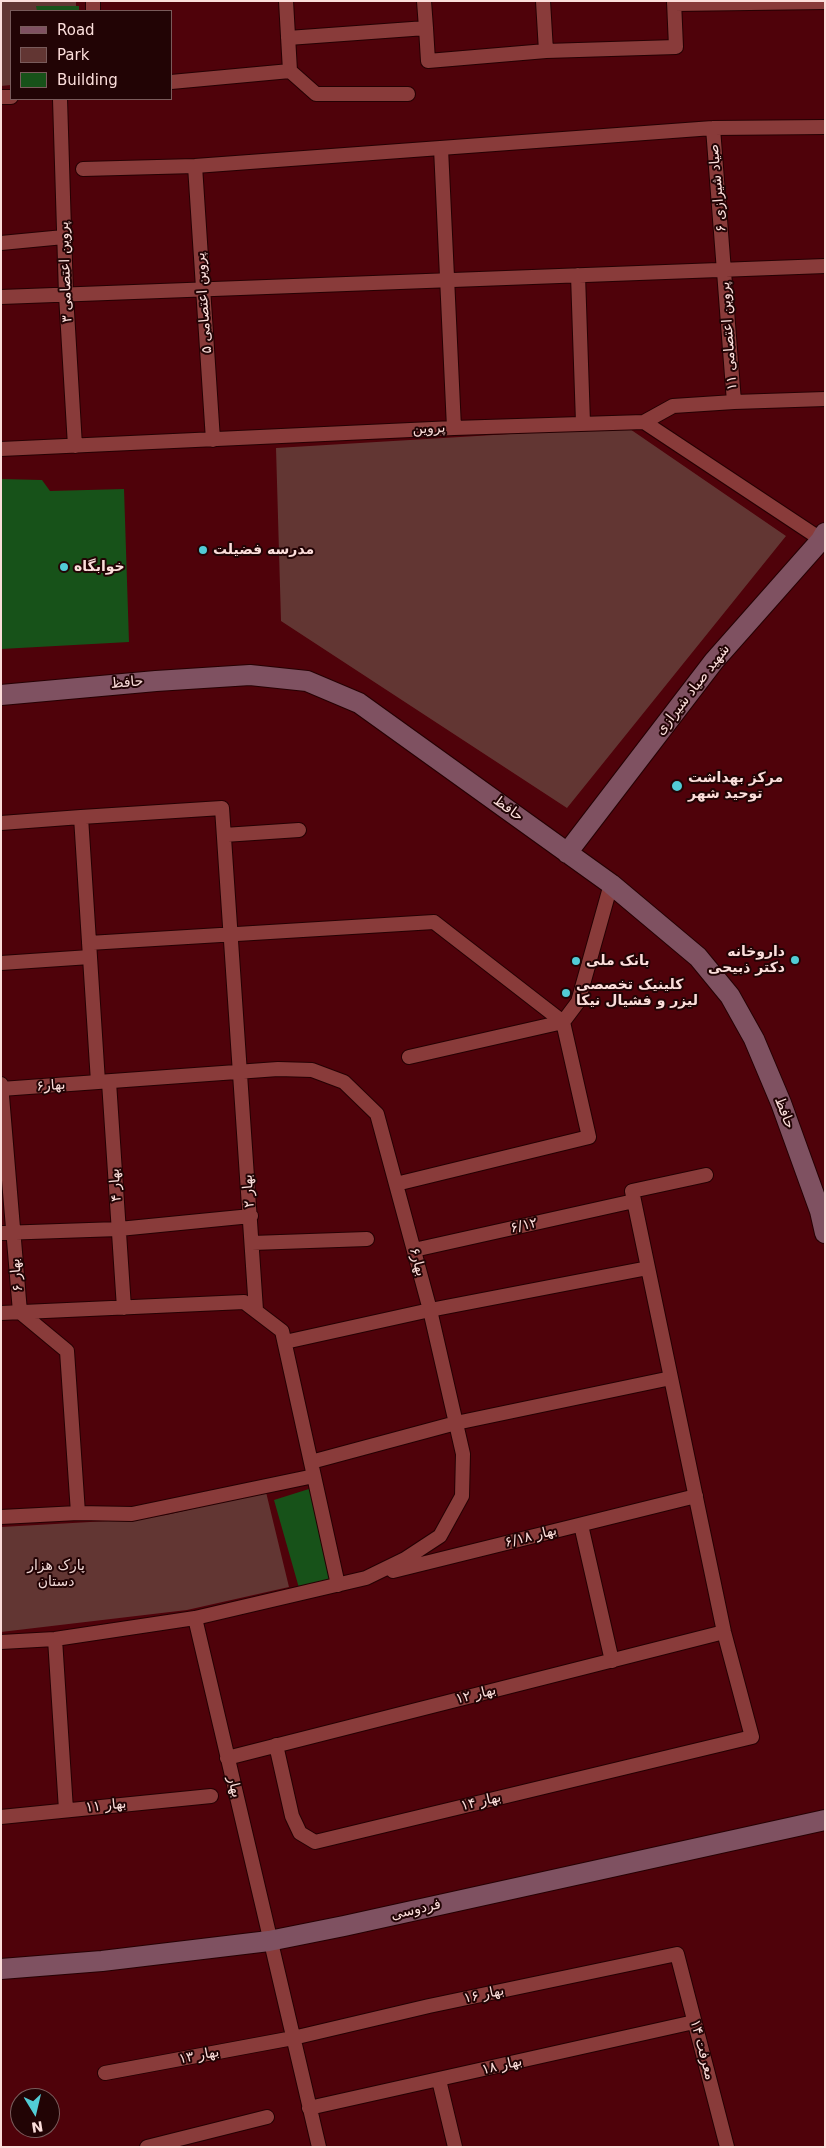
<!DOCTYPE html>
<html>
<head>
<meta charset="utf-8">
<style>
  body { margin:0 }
  #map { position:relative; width:826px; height:2148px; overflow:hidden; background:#4f020a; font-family:"DejaVu Sans",sans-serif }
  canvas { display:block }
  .frame { position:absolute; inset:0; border:2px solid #fbdedb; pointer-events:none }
  .legend { position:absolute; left:10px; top:10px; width:162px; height:90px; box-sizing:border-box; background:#220405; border:1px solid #795b5b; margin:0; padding:6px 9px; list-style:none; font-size:15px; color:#fbdedb }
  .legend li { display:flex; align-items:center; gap:10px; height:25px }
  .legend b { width:25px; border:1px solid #795b5b }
  .north { position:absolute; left:10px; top:2088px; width:50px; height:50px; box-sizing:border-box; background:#220405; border:1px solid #795b5b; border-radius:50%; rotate:171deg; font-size:14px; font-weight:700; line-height:20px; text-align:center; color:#fbdedb }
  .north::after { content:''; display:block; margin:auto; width:18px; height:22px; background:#52ccd6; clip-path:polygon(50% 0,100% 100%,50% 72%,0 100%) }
</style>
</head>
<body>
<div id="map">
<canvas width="826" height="2148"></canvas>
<div class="frame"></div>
<ul class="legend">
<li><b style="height:6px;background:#7f5161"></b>Road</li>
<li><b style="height:14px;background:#623633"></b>Park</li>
<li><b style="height:14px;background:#175219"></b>Building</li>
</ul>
<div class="north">N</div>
</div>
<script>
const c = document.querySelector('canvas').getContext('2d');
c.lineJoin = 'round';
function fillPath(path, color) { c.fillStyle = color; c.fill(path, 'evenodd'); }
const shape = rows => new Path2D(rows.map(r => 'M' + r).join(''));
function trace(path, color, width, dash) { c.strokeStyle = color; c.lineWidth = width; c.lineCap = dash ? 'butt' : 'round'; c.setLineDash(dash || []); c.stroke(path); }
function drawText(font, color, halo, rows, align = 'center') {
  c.font = font + ' "DejaVu Sans",Cairo,sans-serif'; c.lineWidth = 4; c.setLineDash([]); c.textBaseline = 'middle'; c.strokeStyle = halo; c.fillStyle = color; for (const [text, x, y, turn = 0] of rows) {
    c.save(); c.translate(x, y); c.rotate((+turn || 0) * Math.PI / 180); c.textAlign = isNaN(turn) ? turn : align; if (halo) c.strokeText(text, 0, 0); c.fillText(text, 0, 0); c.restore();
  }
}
fillPath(shape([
  [1,1,76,1,76,11,11,11,11,85,1,86],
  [627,427,786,536,567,808,281,621,276,448],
  [266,1492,289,1587,187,1610,1,1632,1,1527,108,1521,166,1515]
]), '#623633');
fillPath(shape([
  [36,6,79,6,79,11,37,11],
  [1,479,42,480,50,491,124,489,129,642,1,649],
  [312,1488,333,1582,299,1588,274,1500]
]), '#175219');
const street = shape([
  [93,1,93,11],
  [286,1,290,71],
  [543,1,546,51],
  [674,4,825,2],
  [426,28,428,61,546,51,676,47,674,1],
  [288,38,426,28,424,1],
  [171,82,290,71,316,94,408,94],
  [1,97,11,97],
  [60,99,66,295,75,446],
  [713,128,734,402,825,399],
  [441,148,454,428],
  [195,166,213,440],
  [83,169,195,166,713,128,825,127],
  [1,243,64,237],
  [578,275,583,423],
  [1,297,825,266],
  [644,422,673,406,734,402],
  [1,449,454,428,644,422,825,542],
  [81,817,222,808,256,1310],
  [1,823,81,817,98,1082],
  [224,835,299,830],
  [89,943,434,922,563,1022,409,1057],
  [1,963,90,957],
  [109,1082,124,1308],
  [1,1084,20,1312,67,1351,78,1513,1,1517],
  [1,1089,278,1069,312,1070,344,1082,377,1114,430,1310,463,1454,462,1496,440,1536,405,1559,366,1578,195,1618],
  [396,1184,589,1137,563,1022,578,1002,611,884],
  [1,1233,119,1229,251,1216],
  [252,1243,367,1239],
  [414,1250,634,1201],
  [1,1313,244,1302,282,1331,338,1585],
  [285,1342,430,1310,648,1268],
  [311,1462,456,1423,671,1378,632,1191,706,1175],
  [78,1513,132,1514,314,1476],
  [581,1525,612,1661],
  [393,1571,696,1496],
  [55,1639,66,1810],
  [1,1642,55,1639,195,1618,319,2147],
  [276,1745,292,1816,300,1833,315,1842,752,1737,724,1632,671,1378],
  [227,1758,724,1632],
  [1,1817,211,1796],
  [105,2073,293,2038,429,2006,677,1954,727,2147],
  [439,2080,455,2147],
  [309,2108,694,2022],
  [147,2147,267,2117]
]);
const secondary = shape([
  [1,695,156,681,250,675,307,681,359,703,611,884,698,957,730,996,754,1039,781,1103,820,1211,825,1233],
  [567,853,714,661,821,540,825,533],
  [1,1969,102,1961,269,1941,344,1926,825,1820]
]);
trace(street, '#250103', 16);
trace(secondary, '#250103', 22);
trace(street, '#893b3a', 14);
trace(secondary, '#7f5161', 20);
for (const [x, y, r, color] of [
  [203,550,5,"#52ccd6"],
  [64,567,5,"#52ccd6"],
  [677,786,6,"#52ccd6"],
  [795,960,5,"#52ccd6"],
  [576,961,5,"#52ccd6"],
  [566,993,5,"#52ccd6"]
]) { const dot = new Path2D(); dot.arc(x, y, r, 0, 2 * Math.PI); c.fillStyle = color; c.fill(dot); trace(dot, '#220405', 2); }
drawText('14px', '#fbdedb', '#220405', [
  ["صیاد شیرازی ۶",718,188,-95],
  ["پروین اعتصامی ۳",66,272,-92],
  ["پروین اعتصامی ۵",204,303,-94],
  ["پروین اعتصامی ۱۱",729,336,-94],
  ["پروین",429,429,-3],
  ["حافظ",127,683,-5],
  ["شهید صیاد شیرازی",693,690,-52],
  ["حافظ",508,809,36],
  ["بهار۶",51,1086,-4],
  ["حافظ",784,1113,69],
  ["بهار ۴",116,1185,-94],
  ["بهار ۲",249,1191,-94],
  ["۶/۱۲",524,1226,-13],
  ["بهار۶",417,1262,75],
  ["بهار ۶",17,1275,-96],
  ["بهار ۶/۱۸",531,1537,-14],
  ["بهار ۱۲",476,1695,-14],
  ["بهار",234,1787,77],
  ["بهار ۱۴",481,1802,-13],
  ["بهار ۱۱",106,1806,-6],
  ["فردوسی",416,1910,-13],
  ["بهار ۱۶",484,1995,-12],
  ["معرفت ۱۴",702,2050,75],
  ["بهار ۱۳",199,2056,-11],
  ["بهار ۱۸",502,2066,-13]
]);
drawText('bold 14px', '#fbdedb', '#220405', [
  ["مدرسه فضیلت",213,550],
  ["خوابگاه",74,567],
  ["مرکز بهداشت",688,778],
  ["توحید شهر",688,794],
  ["داروخانه",785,952,"right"],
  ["دکتر ذبیحی",785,968,"right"],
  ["بانک ملی",586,961],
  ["کلینیک تخصصی",576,985],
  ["لیزر و فشیال نیکا",576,1001]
], 'left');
drawText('14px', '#efd7d5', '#220405', [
  ["پارک هزار",56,1566],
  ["دستان",56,1582]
]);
</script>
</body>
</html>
